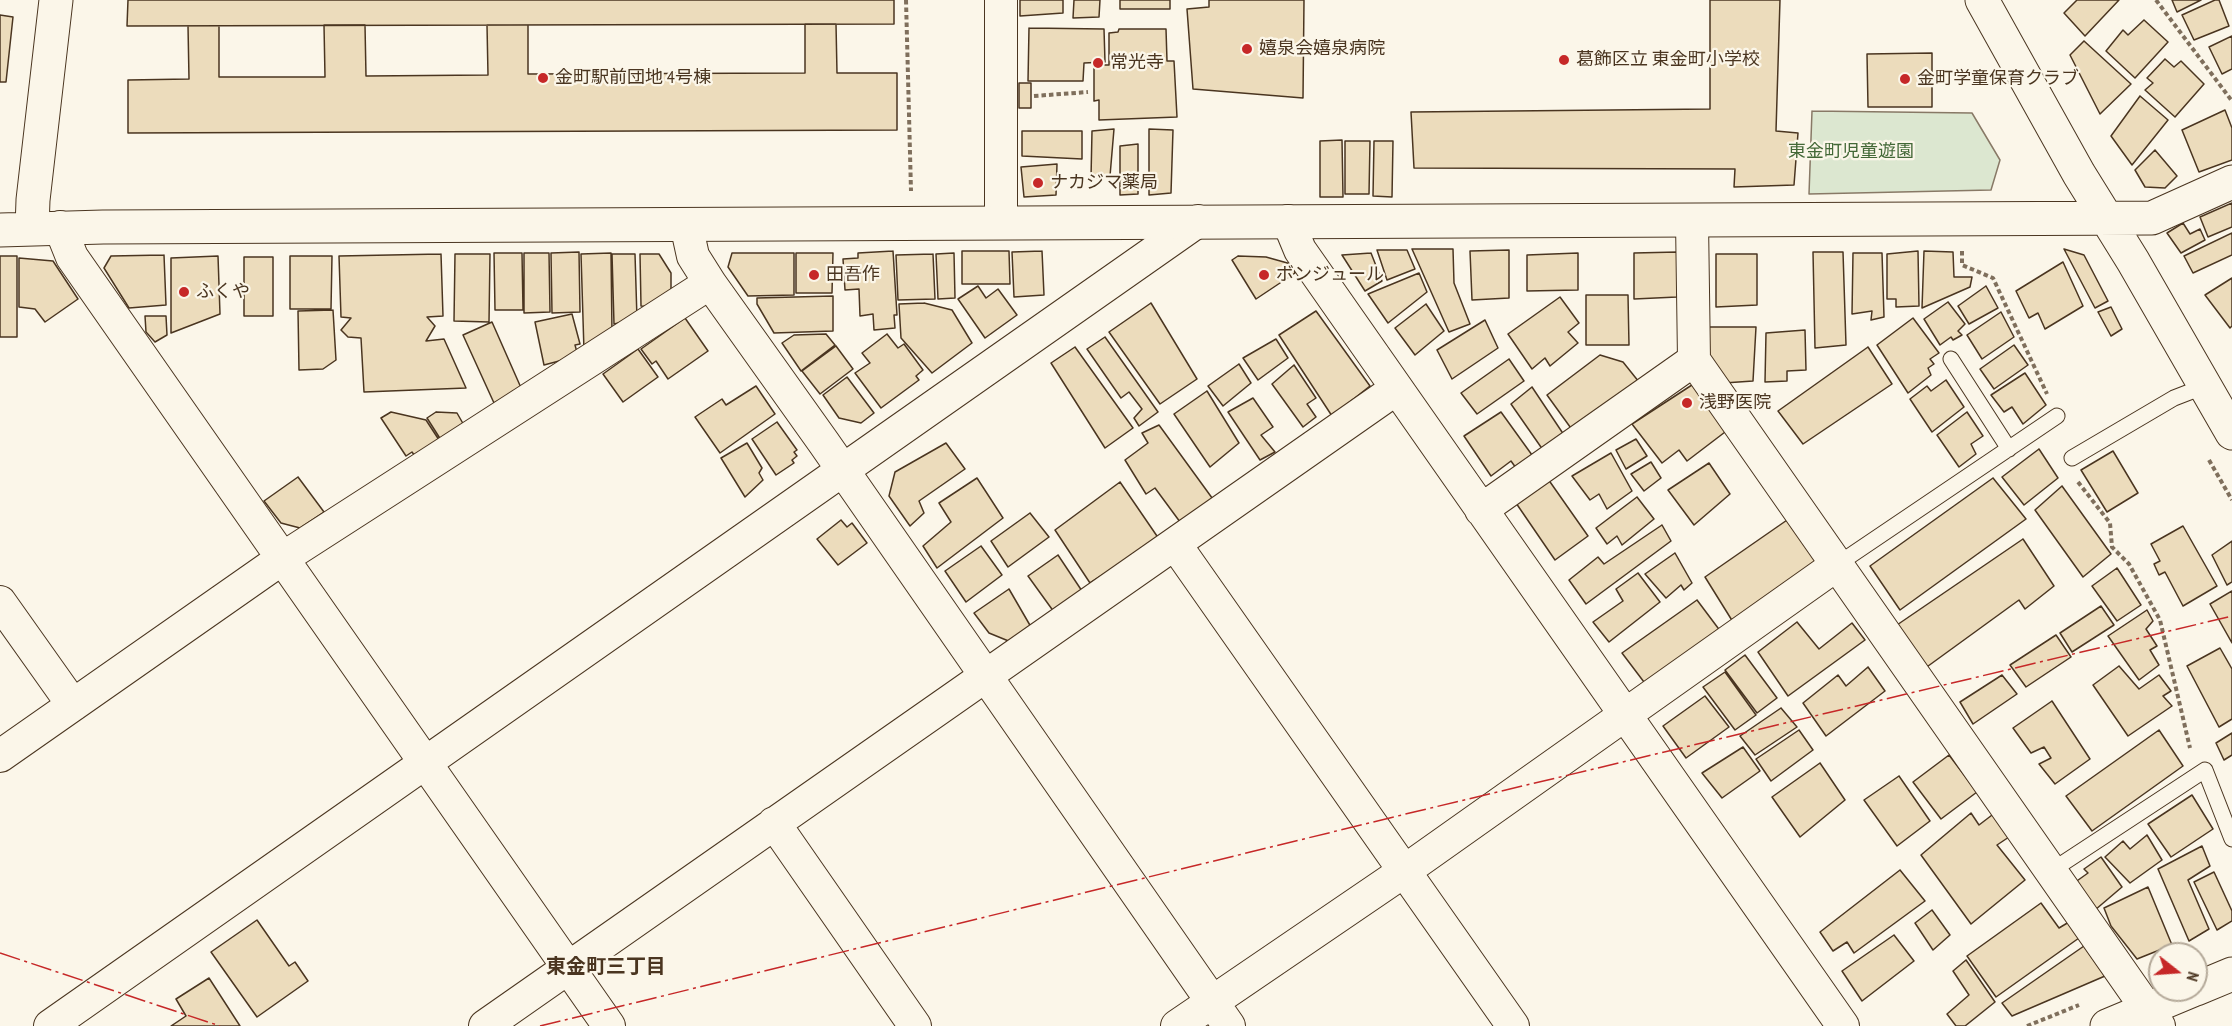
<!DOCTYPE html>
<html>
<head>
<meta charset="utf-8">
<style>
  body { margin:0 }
  #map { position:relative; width:2232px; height:1026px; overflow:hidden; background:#fbf6e9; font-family:"PT Sans Narrow",sans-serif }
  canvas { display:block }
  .north { position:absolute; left:2148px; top:942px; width:60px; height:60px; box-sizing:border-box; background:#fbf6e9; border:2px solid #b4a999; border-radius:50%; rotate:107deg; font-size:16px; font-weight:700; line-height:24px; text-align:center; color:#4a3520 }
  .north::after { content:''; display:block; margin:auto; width:21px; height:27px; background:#c62828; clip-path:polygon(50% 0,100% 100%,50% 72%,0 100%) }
</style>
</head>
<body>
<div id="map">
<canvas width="2232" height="1026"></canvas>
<div class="north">N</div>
</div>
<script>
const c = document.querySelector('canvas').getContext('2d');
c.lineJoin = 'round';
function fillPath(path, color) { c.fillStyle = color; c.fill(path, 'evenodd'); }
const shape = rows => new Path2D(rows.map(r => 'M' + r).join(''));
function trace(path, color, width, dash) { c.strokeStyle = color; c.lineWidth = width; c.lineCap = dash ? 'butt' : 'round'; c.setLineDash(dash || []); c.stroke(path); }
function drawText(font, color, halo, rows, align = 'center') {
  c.font = font + ' "PT Sans Narrow","Noto Sans JP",sans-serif'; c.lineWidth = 4.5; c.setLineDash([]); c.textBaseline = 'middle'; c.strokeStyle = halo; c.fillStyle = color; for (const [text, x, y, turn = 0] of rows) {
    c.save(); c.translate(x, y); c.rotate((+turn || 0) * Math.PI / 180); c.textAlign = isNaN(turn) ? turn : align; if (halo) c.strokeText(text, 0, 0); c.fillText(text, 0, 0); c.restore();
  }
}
const green = shape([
  [1812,111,1972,113,2000,160,1991,190,1809,194,1812,111]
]);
fillPath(green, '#dce7d0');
trace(green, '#887966', 1.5);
const building = shape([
  [128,0,894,0,894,24,127,26,128,0],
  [1020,0,1063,0,1063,13,1020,16,1020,0],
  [1074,0,1100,0,1099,17,1073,18,1074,0],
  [1120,0,1170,0,1170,9,1120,9,1120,0],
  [1209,0,1304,0,1303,98,1193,89,1187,9,1209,7,1209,0],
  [1710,0,1780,0,1776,131,1798,133,1794,185,1734,187,1735,169,1414,168,1411,112,1710,109,1710,0],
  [2077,0,2119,0,2085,36,2064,13,2077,0],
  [2172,0,2201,0,2177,12,2172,0],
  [2215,0,2219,0,2229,26,2194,40,2182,15,2215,0],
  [0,15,13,17,6,82,0,82,0,15],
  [2144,20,2168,42,2135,78,2106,51,2123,30,2128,35,2144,20],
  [805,24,836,24,837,73,897,73,897,130,128,133,128,80,189,79,188,26,219,26,219,77,325,77,324,25,365,25,366,76,488,75,487,25,528,25,528,74,805,73,805,24],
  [1029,28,1104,29,1105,62,1084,63,1083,81,1028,81,1029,28],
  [1119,29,1166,29,1167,61,1174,61,1177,117,1099,120,1099,100,1094,101,1094,65,1109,65,1109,33,1118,32,1119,29],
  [2232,36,2232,69,2222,74,2209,47,2232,36],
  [2084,41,2131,84,2100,114,2070,55,2084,41],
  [1932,53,1932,107,1868,107,1867,54,1932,53],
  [2165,59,2174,67,2181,61,2204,84,2175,117,2145,90,2153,83,2147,78,2165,59],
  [1019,83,1031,83,1031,108,1019,108,1019,83],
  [2140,96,2168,120,2132,165,2111,136,2140,96],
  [2225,110,2232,128,2232,160,2199,172,2182,130,2225,110],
  [1114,129,1110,176,1091,178,1092,131,1114,129],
  [1149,129,1173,130,1171,193,1149,195,1149,129],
  [1022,131,1082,131,1082,159,1022,156,1022,131],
  [1342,140,1343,197,1320,197,1320,141,1342,140],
  [1345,141,1370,141,1369,194,1345,194,1345,141],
  [1374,141,1393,141,1392,197,1373,196,1374,141],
  [1138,144,1138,194,1120,195,1120,146,1138,144],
  [2155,150,2177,176,2165,188,2145,187,2135,170,2155,150],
  [1057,164,1056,195,1024,197,1021,167,1057,164],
  [2232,203,2232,227,2208,237,2200,217,2232,203],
  [2183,223,2190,234,2200,229,2205,240,2181,253,2167,233,2183,223],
  [2232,233,2232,255,2193,273,2184,256,2232,233],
  [1412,249,1453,249,1454,283,1470,324,1449,332,1412,249],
  [2064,249,2084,255,2108,301,2095,308,2064,249],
  [1377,250,1407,250,1415,269,1387,280,1377,250],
  [1509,250,1509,298,1472,300,1470,251,1509,250],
  [893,251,897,315,894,315,895,328,874,330,873,314,860,316,859,289,845,290,843,259,858,258,858,253,893,251],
  [962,251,1009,251,1010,284,962,284,962,251],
  [1042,251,1044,295,1014,297,1012,252,1042,251],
  [1918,251,1919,306,1896,307,1896,299,1887,299,1887,254,1918,251],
  [1924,251,1953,252,1954,277,1972,277,1970,287,1922,308,1924,251],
  [579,252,580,312,552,313,551,253,579,252],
  [1678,252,1677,297,1634,299,1634,253,1678,252],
  [1813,252,1843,252,1846,345,1815,348,1813,252],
  [494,253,522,253,523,310,495,310,494,253],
  [524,253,549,253,550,312,524,313,524,253],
  [611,253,612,333,584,351,581,254,611,253],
  [732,253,794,253,794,295,748,296,728,267,732,253],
  [796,253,833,253,832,293,796,293,796,253],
  [954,253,955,298,938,299,936,254,954,253],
  [1371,253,1382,281,1365,291,1342,255,1371,253],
  [1578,253,1578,290,1527,291,1527,255,1578,253],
  [1853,253,1882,253,1884,317,1871,320,1872,311,1852,314,1853,253],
  [441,254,443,316,427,317,435,326,426,341,444,339,466,388,364,392,361,338,348,337,341,330,351,318,341,317,339,256,441,254],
  [455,254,490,254,489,322,454,321,455,254],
  [612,254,635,254,637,319,614,324,612,254],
  [640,254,659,254,671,273,671,295,653,307,641,306,640,254],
  [933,254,935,299,898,300,896,255,933,254],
  [1716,254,1757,254,1757,305,1716,307,1716,254],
  [164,255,166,305,129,308,104,268,111,256,164,255],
  [0,256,17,256,17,337,0,337,0,256],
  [218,256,220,314,171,333,171,258,218,256],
  [290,256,332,256,331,309,290,309,290,256],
  [1238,256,1266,257,1291,264,1295,273,1256,299,1232,260,1238,256],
  [244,257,273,257,273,316,244,316,244,257],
  [19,258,53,261,78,299,45,322,35,309,19,307,19,258],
  [2063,262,2083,306,2045,329,2038,313,2029,318,2016,291,2063,262],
  [1419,273,1427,292,1388,323,1368,294,1419,273],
  [2232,278,2232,326,2230,328,2205,295,2232,278],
  [978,286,986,298,998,289,1017,315,985,338,958,299,978,286],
  [1986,286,1998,308,1969,324,1958,306,1986,286],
  [1586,295,1628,295,1629,345,1586,345,1586,295],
  [833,296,833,331,774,333,757,304,757,298,833,296],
  [1560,297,1579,323,1568,332,1578,343,1550,366,1545,358,1532,369,1508,334,1560,297],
  [1948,302,1965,324,1958,331,1962,335,1953,340,1951,337,1940,345,1924,319,1948,302],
  [924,303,952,310,972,343,932,373,901,338,899,304,924,303],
  [1151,303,1197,379,1160,404,1109,332,1151,303],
  [1426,304,1444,331,1415,355,1395,328,1426,304],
  [2111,307,2122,329,2111,336,2098,312,2111,307],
  [333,310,336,360,323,369,299,370,298,311,333,310],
  [1316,311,1370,386,1332,416,1279,335,1316,311],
  [2001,312,2014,337,1982,359,1967,335,2001,312],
  [572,314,580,344,575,345,578,356,544,365,535,322,572,314],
  [145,316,166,316,167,335,155,342,146,332,145,316],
  [685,318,708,351,668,379,656,361,652,364,641,349,685,318],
  [1913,318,1939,353,1930,359,1934,364,1928,368,1931,375,1908,393,1877,345,1913,318],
  [1485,320,1498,348,1452,379,1437,350,1485,320],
  [492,322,522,390,494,403,463,335,492,322],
  [1706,327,1756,327,1753,381,1724,383,1705,360,1706,327],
  [1805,330,1806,370,1787,371,1787,381,1765,382,1766,333,1805,330],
  [826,334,835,345,801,371,782,343,794,335,826,334],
  [887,334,898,348,904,344,923,370,916,376,919,380,881,408,855,373,870,363,862,353,887,334],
  [1105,337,1158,412,1139,426,1134,418,1142,409,1129,392,1121,398,1087,349,1105,337],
  [1276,339,1288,358,1258,380,1243,358,1276,339],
  [2014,345,2028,365,1994,389,1980,369,2014,345],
  [836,346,853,369,820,394,802,371,836,346],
  [1075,347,1133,428,1105,448,1051,363,1075,347],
  [1868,347,1892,384,1803,444,1778,411,1868,347],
  [638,349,658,377,623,402,603,374,638,349],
  [1600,355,1623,362,1639,382,1573,431,1547,395,1600,355],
  [1509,359,1524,381,1477,414,1461,393,1509,359],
  [1239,364,1251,383,1223,406,1208,386,1239,364],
  [1294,365,1316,398,1307,404,1316,417,1303,427,1272,384,1294,365],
  [2025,373,2046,405,2023,424,2012,407,2004,412,1991,395,2025,373],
  [847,377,874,413,861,423,839,418,823,395,847,377],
  [1946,380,1964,407,1932,432,1910,399,1927,386,1931,391,1946,380],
  [1695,383,1729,429,1687,461,1679,450,1662,463,1632,424,1695,383],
  [756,386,775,414,720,453,695,417,722,399,726,405,756,386],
  [1532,387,1564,435,1543,450,1511,404,1532,387],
  [1207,391,1239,443,1210,467,1174,414,1207,391],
  [1253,398,1273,427,1261,435,1275,452,1260,460,1228,412,1253,398],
  [391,412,426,420,441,443,417,459,412,452,406,456,381,418,391,412],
  [436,412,457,413,465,427,441,440,427,418,436,412],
  [1501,412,1532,455,1516,468,1511,461,1491,476,1464,436,1501,412],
  [1967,412,1983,436,1971,444,1976,454,1959,467,1937,435,1967,412],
  [777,422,797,450,794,452,797,456,792,460,794,463,776,475,752,439,777,422],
  [1159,425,1215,502,1183,526,1155,488,1146,494,1125,460,1148,443,1142,433,1159,425],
  [1636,439,1647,456,1626,469,1616,450,1636,439],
  [747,443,762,468,759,473,763,480,745,497,721,458,747,443],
  [946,443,965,469,919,501,924,513,910,526,889,496,895,472,946,443],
  [2039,449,2058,478,2024,505,2002,477,2039,449],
  [2113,451,2138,493,2107,512,2081,470,2113,451],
  [1611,453,1632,491,1607,509,1599,494,1590,500,1572,476,1611,453],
  [1651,462,1661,478,1644,491,1631,474,1651,462],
  [1709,463,1730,494,1694,525,1668,490,1709,463],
  [298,477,324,512,300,528,281,523,264,501,298,477],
  [977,478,1003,518,937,568,923,546,951,522,939,503,977,478],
  [1993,478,2026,519,1900,610,1870,566,1993,478],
  [1548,479,1588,536,1555,560,1516,503,1548,479],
  [1120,482,1159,539,1090,583,1055,530,1120,482],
  [2062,486,2111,554,2083,577,2035,510,2062,486],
  [1637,497,1654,519,1622,545,1617,536,1607,544,1596,528,1637,497],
  [1030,513,1049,537,1008,567,991,541,1030,513],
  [1790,518,1817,563,1733,622,1705,577,1790,518],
  [841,520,847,527,852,523,867,543,838,565,817,539,841,520],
  [1662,525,1671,541,1586,604,1569,580,1598,557,1604,564,1662,525],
  [2183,526,2217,586,2183,606,2165,572,2159,575,2154,564,2160,561,2151,544,2183,526],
  [2023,539,2054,586,2025,609,2019,600,1924,669,1894,627,2023,539],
  [2232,541,2232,582,2227,585,2212,555,2232,541],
  [981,546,1002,575,966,602,945,571,981,546],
  [1675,553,1692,583,1684,590,1681,585,1666,598,1645,574,1675,553],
  [1058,555,1082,591,1054,612,1028,576,1058,555],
  [2117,568,2141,605,2117,621,2092,586,2117,568],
  [1638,573,1660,602,1609,642,1593,622,1623,601,1616,589,1638,573],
  [1009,589,1031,627,1011,642,989,633,974,613,1009,589],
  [2232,591,2232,643,2210,604,2232,591],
  [1697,600,1721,632,1647,686,1622,653,1697,600],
  [2101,606,2114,625,2072,652,2060,633,2101,606],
  [2147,610,2153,621,2146,629,2157,646,2150,650,2159,665,2139,680,2108,636,2147,610],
  [1797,622,1819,649,1852,623,1865,640,1788,696,1758,652,1797,622],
  [2056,635,2071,657,2026,687,2010,665,2056,635],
  [2220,648,2232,669,2232,719,2219,727,2187,666,2220,648],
  [1745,655,1777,698,1757,713,1725,670,1745,655],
  [2119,666,2139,689,2159,675,2171,691,2163,696,2172,706,2128,736,2093,685,2119,666],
  [1868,667,1885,691,1826,736,1803,703,1838,675,1846,686,1868,667],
  [1725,672,1756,715,1735,730,1703,687,1725,672],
  [2002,675,2017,694,1973,724,1960,702,2002,675],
  [1705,696,1729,727,1686,758,1663,726,1705,696],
  [2052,701,2090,759,2055,784,2039,764,2051,758,2044,747,2031,753,2013,728,2052,701],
  [1781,708,1797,727,1755,755,1740,736,1781,708],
  [1799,730,1813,750,1771,781,1756,759,1799,730],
  [2159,730,2183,766,2092,831,2066,796,2159,730],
  [2232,733,2232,755,2224,760,2216,743,2232,733],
  [1743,747,1760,771,1722,798,1702,773,1743,747],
  [1949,755,1977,792,1941,819,1913,782,1949,755],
  [1820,763,1845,800,1800,837,1772,797,1820,763],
  [1899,776,1930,821,1897,846,1864,800,1899,776],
  [2192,795,2213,829,2171,857,2148,824,2192,795],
  [1996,812,2012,835,1997,845,2025,880,1971,924,1921,855,1971,813,1979,825,1996,812],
  [2147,835,2162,860,2130,883,2105,857,2123,841,2130,849,2147,835],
  [2202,846,2210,866,2188,880,2209,929,2189,941,2158,869,2202,846],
  [2101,857,2122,887,2095,910,2074,883,2088,873,2084,869,2101,857],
  [1900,870,1925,901,1854,953,1847,942,1833,951,1820,932,1900,870],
  [2214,872,2232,911,2232,921,2217,930,2194,882,2214,872],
  [2148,887,2172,945,2137,959,2111,926,2104,908,2148,887],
  [2041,903,2059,928,2069,922,2079,938,1996,997,1967,956,2041,903],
  [1932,910,1950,935,1933,950,1915,923,1932,910],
  [257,920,289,966,295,962,308,981,257,1017,211,952,257,920],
  [1894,935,1914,961,1862,1001,1842,971,1894,935],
  [2084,946,2105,976,2012,1016,2002,1003,2084,946],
  [1966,960,1995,1002,1965,1026,1956,1026,1947,1014,1969,995,1953,971,1966,960],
  [209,978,240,1026,171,1026,186,1016,176,999,209,978]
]);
fillPath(building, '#ecdcbc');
trace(building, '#4a3520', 1.5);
const lane = shape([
  [1951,359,2009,449],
  [2072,458,2174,398,2205,386],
  [1838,564,2057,416],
  [2051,871,2205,770,2232,839]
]);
const street = shape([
  [1001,0,1001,223],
  [1288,221,1300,250,1843,1026],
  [1692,221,1694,360,2159,1026],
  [686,224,693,256,710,283,824,443,1229,1026],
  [60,227,72,257,609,1026],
  [1481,510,1694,360],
  [1175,544,1513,1026],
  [0,602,73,705],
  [0,756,283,558,710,283],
  [774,823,915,1026],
  [50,1026,1198,221],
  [485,1026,1396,389],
  [1177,1026,1403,872,1838,564]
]);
const secondary = shape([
  [1982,0,2079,174,2133,261,2232,433],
  [32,228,33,200,56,0],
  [0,230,103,227,2152,218,2232,182]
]);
const primary = shape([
  [2196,989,2232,974],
  [2107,1026,2193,990]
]);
trace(lane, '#4a3520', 17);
trace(street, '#4a3520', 34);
trace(secondary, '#4a3520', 35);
trace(primary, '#4a3520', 35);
trace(shape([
  [906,0,911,191],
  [2156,0,2232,101],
  [1034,96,1088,92],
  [1962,251,1962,265,1993,278,2047,394],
  [2209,460,2232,500],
  [2078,482,2110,523,2112,547,2129,564,2160,620,2190,748],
  [2027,1026,2079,1005]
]), '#7f6f5c', 4, [4.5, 3]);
trace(lane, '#fbf6e9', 15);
trace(street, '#fbf6e9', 32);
trace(secondary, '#fbf6e9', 33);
trace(primary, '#fbf6e9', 33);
trace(shape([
  [0,953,220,1026],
  [540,1026,1414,812,2232,616]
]), '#c62828', 1.5, [21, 4.5, 3, 4.5]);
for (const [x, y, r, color] of [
  [1247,49,6,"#c62828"],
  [1564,60,6,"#c62828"],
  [1098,63,6,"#c62828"],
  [543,78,6,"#c62828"],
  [1905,79,6,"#c62828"],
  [1038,183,6,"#c62828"],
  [814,275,6,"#c62828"],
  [1264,275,6,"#c62828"],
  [184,292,6,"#c62828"],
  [1687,403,6,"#c62828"]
]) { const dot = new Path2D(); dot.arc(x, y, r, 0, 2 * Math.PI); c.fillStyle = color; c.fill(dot); trace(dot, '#fbf6e9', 2); }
drawText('18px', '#4a3520', '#fbf6e9', [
  ["嬉泉会嬉泉病院",1259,49],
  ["葛飾区立 東金町小学校",1576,60],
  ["常光寺",1110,63],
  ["金町駅前団地 4号棟",555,78],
  ["金町学童保育クラブ",1917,79],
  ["ナカジマ薬局",1050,183],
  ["田吾作",826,275],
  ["ボンジュール",1276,275],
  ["ふくや",196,292],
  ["浅野医院",1699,403]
], 'left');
drawText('18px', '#436837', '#fbf6e9', [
  ["東金町児童遊園",1851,152]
]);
drawText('bold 20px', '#4a3520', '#fbf6e9', [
  ["東金町三丁目",606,967]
]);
</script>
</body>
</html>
